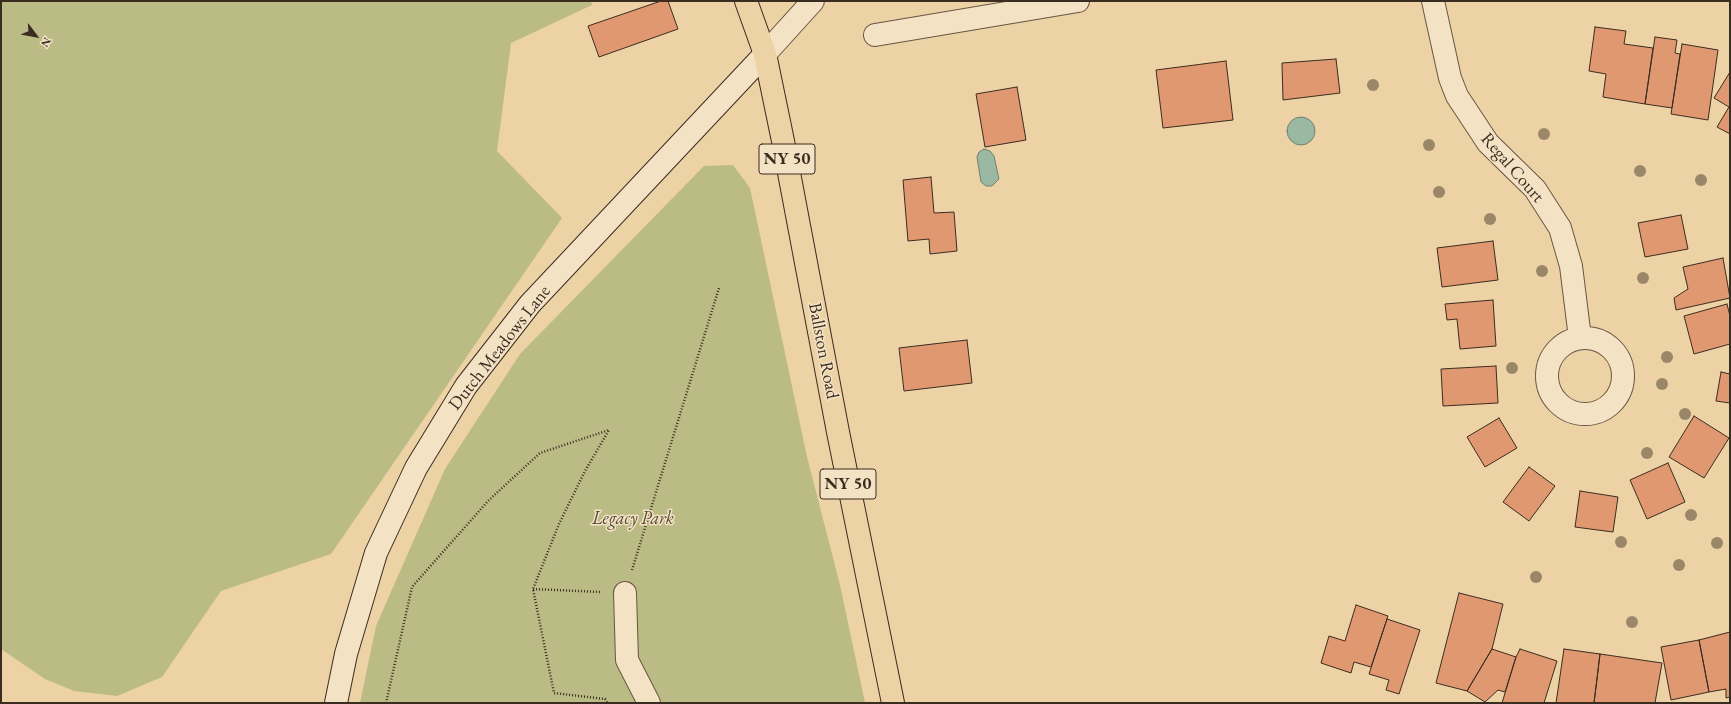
<!DOCTYPE html>
<html>
<head>
<meta charset="utf-8">
<style>
  body { margin:0 }
  #map { position:relative; width:1731px; height:704px; overflow:hidden; background:#edd2a5; font-family:"EB Garamond",serif }
  canvas { display:block }
  .frame { position:absolute; inset:0; border:2px solid #3b2c21; pointer-events:none }
  .north { position:absolute; left:16px; top:16px; width:40px; height:40px; -webkit-text-stroke:3px #f3e2c4; paint-order:stroke; rotate:122deg; font-size:11px; font-weight:700; line-height:16px; text-align:center; color:#3b2c21 }
  .north::after { content:''; display:block; margin:auto; width:14px; height:18px; background:#3b2c21; clip-path:polygon(50% 0,100% 100%,50% 72%,0 100%) }
</style>
</head>
<body>
<div id="map">
<canvas width="1731" height="704"></canvas>
<div class="frame"></div>
<div class="north">N</div>
</div>
<script>
const c = document.querySelector('canvas').getContext('2d');
c.lineJoin = 'round';
function fillPath(path, color) { c.fillStyle = color; c.fill(path, 'evenodd'); }
const shape = rows => new Path2D(rows.map(r => 'M' + r).join(''));
function trace(path, color, width, dash) { c.strokeStyle = color; c.lineWidth = width; c.lineCap = dash ? 'butt' : 'round'; c.setLineDash(dash || []); c.stroke(path); }
function drawText(font, color, halo, rows, align = 'center') {
  c.font = font + ' "EB Garamond",serif'; c.lineWidth = 3; c.setLineDash([]); c.textBaseline = 'middle'; c.strokeStyle = halo; c.fillStyle = color; for (const [text, x, y, turn = 0] of rows) {
    c.save(); c.translate(x, y); c.rotate((+turn || 0) * Math.PI / 180); c.textAlign = isNaN(turn) ? turn : align; if (halo) c.strokeText(text, 0, 0); c.fillText(text, 0, 0); c.restore();
  }
}
fillPath(shape([
  [1,1,591,1,592,5,511,43,497,151,562,218,331,554,221,591,162,677,117,696,74,691,45,679,1,649],
  [733,165,750,188,807,457,840,585,865,703,360,703,376,626,445,469,520,354,704,166]
]), '#babb85');
const water = shape([
  '1287 131a14 14 0 1 1 28 0a14 14 0 1 1-28 0Z',
  [984,149,990,151,994,156,999,179,992,186,986,186,981,182,977,157,979,152,984,149]
]);
fillPath(water, '#9ab8a2');
trace(water, '#74806e', 1);
const building = shape([
  [661,1,668,1,678,29,599,57,588,26,661,1],
  [1595,27,1626,31,1624,44,1653,48,1645,104,1603,97,1606,74,1589,71,1595,27],
  [1655,37,1677,40,1675,53,1680,54,1672,108,1645,104,1655,37],
  [1682,44,1718,50,1708,120,1671,114,1682,44],
  [1336,59,1340,93,1283,100,1282,63,1336,59],
  [1226,61,1233,120,1163,128,1156,70,1226,61],
  [1730,72,1730,134,1717,127,1729,107,1714,98,1730,72],
  [1017,87,1026,140,985,147,976,94,1017,87],
  [931,177,934,213,954,212,957,251,930,254,929,239,908,241,903,180,931,177],
  [1681,215,1688,249,1645,257,1638,223,1681,215],
  [1493,241,1498,280,1442,287,1437,248,1493,241],
  [1723,258,1730,298,1676,310,1674,298,1688,289,1683,267,1723,258],
  [1493,300,1496,346,1460,349,1457,319,1447,320,1445,304,1493,300],
  [1727,304,1730,316,1730,344,1694,354,1684,316,1727,304],
  [967,340,972,383,904,391,899,348,967,340],
  [1496,366,1498,403,1443,406,1441,369,1496,366],
  [1721,372,1730,374,1730,403,1716,401,1721,372],
  [1694,416,1729,438,1704,478,1669,457,1694,416],
  [1499,418,1517,448,1485,467,1467,437,1499,418],
  [1668,463,1685,502,1647,519,1630,480,1668,463],
  [1529,467,1555,486,1529,521,1503,502,1529,467],
  [1580,491,1618,497,1613,532,1575,527,1580,491],
  [1459,593,1503,604,1492,649,1467,691,1436,683,1459,593],
  [1356,605,1388,616,1371,667,1354,662,1351,673,1321,663,1329,636,1345,641,1356,605],
  [1387,619,1420,630,1399,694,1386,690,1389,680,1369,674,1387,619],
  [1730,632,1730,697,1726,698,1726,689,1709,692,1699,640,1730,632],
  [1699,640,1709,692,1671,700,1661,647,1699,640],
  [1492,649,1516,657,1505,692,1498,690,1485,702,1467,691,1492,649],
  [1520,649,1557,661,1544,703,1502,703,1516,657,1520,649],
  [1564,649,1600,654,1594,703,1556,703,1564,649],
  [1600,654,1662,663,1655,703,1594,703,1600,654]
]);
fillPath(building, '#df986f');
trace(building, '#3b2c21', 1);
const street = shape([
  [1433,1,1450,78,1457,96,1488,143,1535,189,1560,228,1571,266,1580,338],
  [875,35,1078,1],
  [765,54,813,1],
  '1547 376a38 38 0 1 1 76 0a38 38 0 1 1-76 0Z',
  [625,593,627,660,649,703]
]);
const secondary = shape([
  [336,703,346,654,376,553,416,468,466,386,530,304,765,54]
]);
const primary = shape([
  [746,1,765,54,783,141,838,432,893,703]
]);
trace(street, '#685642', 24);
trace(secondary, '#3b2c21', 24);
trace(primary, '#3b2c21', 24);
trace(shape([
  [632,570,719,288],
  [533,589,601,592],
  [386,703,412,587,488,501,540,453,609,430,585,471,559,524,533,589,554,693,605,699,607,703]
]), '#3b2c21', 2.5, [1, 2]);
trace(street, '#f3e2c4', 22);
trace(secondary, '#f3e2c4', 22);
trace(primary, '#edd2a5', 22);
c.fillStyle = '#998767';
for (const [x, y] of [
  [1373,85],
  [1544,134],
  [1429,145],
  [1640,171],
  [1701,180],
  [1439,192],
  [1490,219],
  [1542,271],
  [1643,278],
  [1667,357],
  [1512,368],
  [1662,384],
  [1685,414],
  [1647,453],
  [1691,515],
  [1621,542],
  [1717,543],
  [1679,565],
  [1536,577],
  [1632,622]
]) { c.beginPath(); c.arc(x, y, 6, 0, 2 * Math.PI); c.fill(); }
for (const [x, y, w] of [
  [787,159,56],
  [848,484,56]
]) { const box = new Path2D(); box.roundRect(x - w / 2, y - 15, w, 30, 3); c.fillStyle = '#f3e2c4'; c.fill(box); trace(box, '#3b2c21', 1); }
drawText('bold 17px', '#3b2c21', null, [
  ["NY 50",787,159],
  ["NY 50",848,484]
]);
drawText('18px', '#3b2c21', '#f3e2c4', [
  ["Regal Court",1512,168,49],
  ["Dutch Meadows Lane",500,348,-52],
  ["Ballston Road",823,351,79]
]);
drawText('italic 18px', '#544935', '#f3e2c4', [
  ["Legacy Park",633,519]
]);
</script>
</body>
</html>
